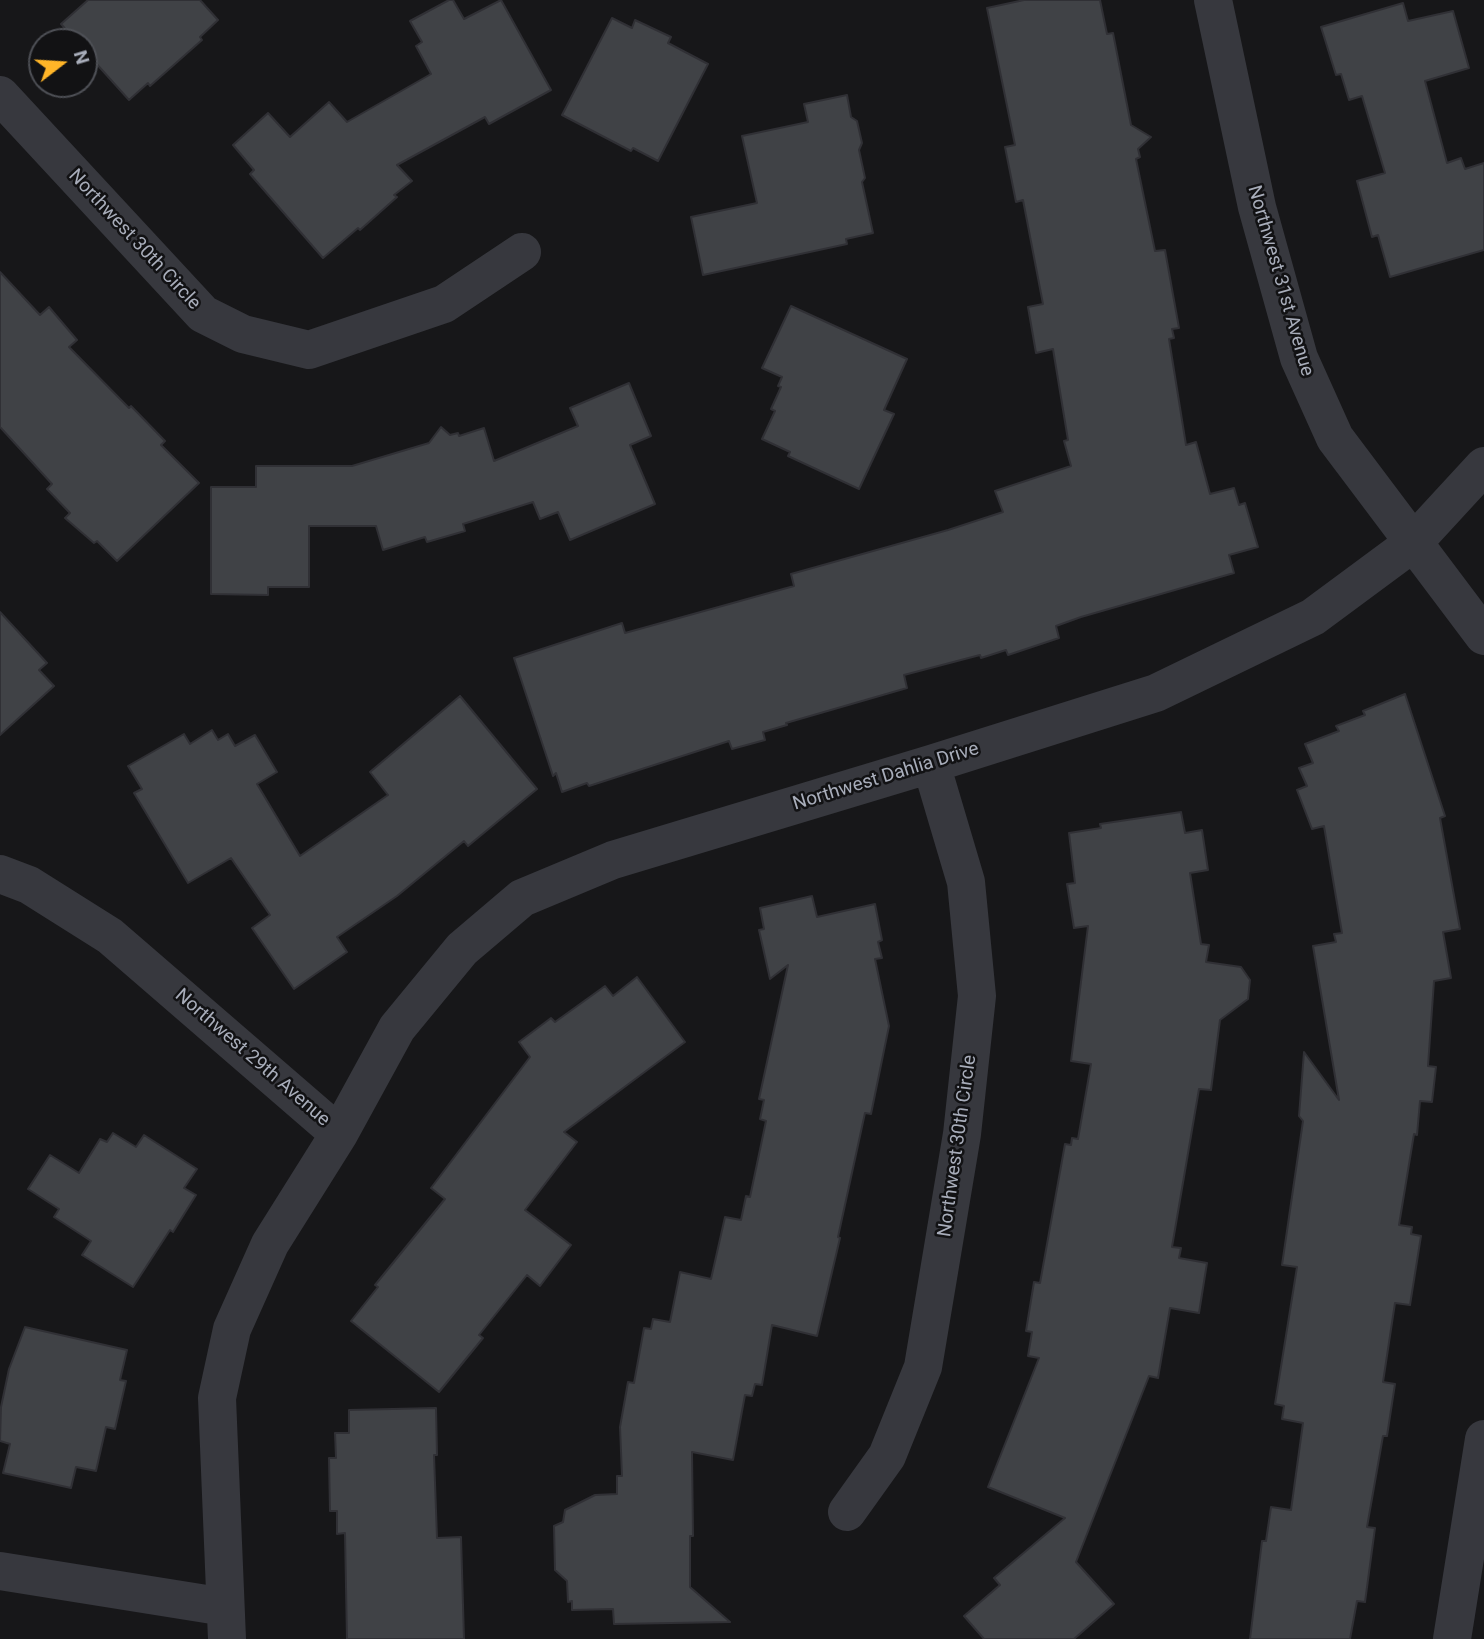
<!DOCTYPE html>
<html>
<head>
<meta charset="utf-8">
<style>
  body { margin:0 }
  #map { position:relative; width:1484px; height:1639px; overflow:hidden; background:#171719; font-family:Roboto,sans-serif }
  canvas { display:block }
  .north { position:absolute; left:28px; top:28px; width:70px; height:70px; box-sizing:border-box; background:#121214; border:2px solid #4e5056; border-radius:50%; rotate:73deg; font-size:19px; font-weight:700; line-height:28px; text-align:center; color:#a8adba }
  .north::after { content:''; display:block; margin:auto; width:24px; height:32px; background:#ffb528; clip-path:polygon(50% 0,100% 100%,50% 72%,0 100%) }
</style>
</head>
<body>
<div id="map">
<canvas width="1484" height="1639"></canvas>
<div class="north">N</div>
</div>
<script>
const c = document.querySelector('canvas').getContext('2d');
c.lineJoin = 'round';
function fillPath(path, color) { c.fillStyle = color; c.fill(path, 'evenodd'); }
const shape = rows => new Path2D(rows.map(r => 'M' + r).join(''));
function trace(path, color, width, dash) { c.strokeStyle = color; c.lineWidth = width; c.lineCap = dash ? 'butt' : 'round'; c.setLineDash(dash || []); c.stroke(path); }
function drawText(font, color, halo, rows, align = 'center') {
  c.font = font + ' Roboto,sans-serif'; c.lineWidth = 5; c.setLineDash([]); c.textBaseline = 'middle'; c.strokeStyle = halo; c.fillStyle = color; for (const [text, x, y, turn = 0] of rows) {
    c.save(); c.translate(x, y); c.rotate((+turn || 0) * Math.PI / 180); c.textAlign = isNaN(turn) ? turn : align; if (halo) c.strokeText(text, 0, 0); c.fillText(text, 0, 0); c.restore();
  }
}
const building = shape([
  [88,0,200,0,218,20,200,37,202,40,150,86,148,83,129,100,84,50,84,42,77,42,61,24,88,0],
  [449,0,453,0,464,19,501,0,551,90,489,124,485,117,397,165,412,181,394,195,397,197,360,230,358,228,323,258,250,174,254,170,233,145,268,113,290,137,329,102,347,122,431,74,416,46,422,42,410,21,449,0],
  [1024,0,1100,0,1107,34,1113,33,1131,125,1151,137,1138,149,1140,157,1136,159,1155,251,1165,250,1179,328,1172,329,1174,338,1169,339,1186,445,1196,442,1210,494,1234,488,1239,505,1245,503,1258,547,1229,555,1234,573,1081,617,1056,626,1059,638,1008,655,1006,650,981,658,980,655,904,675,907,688,786,723,787,725,763,732,765,740,732,749,729,741,589,786,587,783,562,792,556,773,553,776,514,658,622,623,625,633,794,586,791,574,948,530,1003,512,995,491,1071,466,1064,441,1068,440,1053,349,1036,353,1028,307,1043,304,1023,200,1016,202,1005,147,1015,145,987,8,1024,0],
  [1403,3,1408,21,1453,11,1469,68,1425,81,1447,163,1461,158,1465,169,1484,163,1484,250,1390,277,1378,235,1372,237,1357,181,1385,173,1362,96,1349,100,1341,74,1336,75,1321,27,1403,3],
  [612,18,632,28,635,20,671,37,668,43,708,64,658,161,633,148,631,151,562,115,612,18],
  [847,95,851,117,857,121,862,143,859,150,865,178,862,182,873,233,846,239,847,244,703,275,691,217,757,203,742,136,808,122,804,104,847,95],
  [0,272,40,315,49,307,77,340,69,347,129,408,131,406,165,441,161,445,199,483,117,561,97,541,94,543,65,518,70,513,47,489,52,484,0,427,0,272],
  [791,306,907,359,884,410,894,414,859,489,788,456,790,452,762,439,775,411,771,409,781,387,778,386,782,377,762,368,791,306],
  [629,383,651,436,630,445,655,504,570,540,558,512,540,519,533,502,463,524,465,531,427,542,425,537,383,550,376,526,309,526,309,587,268,587,268,595,211,594,211,487,256,487,256,466,352,466,429,443,441,427,450,435,458,433,459,436,484,428,494,461,578,426,570,408,629,383],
  [0,612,47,663,39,670,54,686,0,735,0,612],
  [1405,694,1445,816,1440,818,1460,929,1443,932,1451,978,1434,981,1428,1066,1436,1067,1432,1102,1420,1101,1417,1135,1414,1134,1399,1225,1412,1227,1411,1234,1421,1236,1410,1305,1395,1303,1383,1382,1395,1384,1387,1436,1383,1436,1367,1527,1375,1528,1365,1602,1357,1601,1350,1639,1250,1639,1262,1541,1266,1541,1271,1507,1291,1510,1303,1423,1282,1419,1284,1406,1275,1404,1297,1267,1282,1265,1303,1121,1299,1116,1304,1052,1339,1100,1313,946,1336,942,1334,934,1342,933,1324,826,1312,829,1297,790,1307,786,1299,768,1313,763,1305,744,1339,731,1336,726,1365,715,1363,711,1405,694],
  [460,696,537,789,468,846,464,841,397,896,337,937,347,952,294,989,252,928,270,915,231,858,188,883,134,793,142,789,128,766,184,734,190,744,212,730,218,740,228,734,235,746,255,735,277,772,257,784,300,856,388,795,370,772,460,696],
  [1181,812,1185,833,1202,830,1208,870,1190,873,1201,944,1209,945,1206,962,1241,967,1250,980,1248,999,1220,1020,1211,1090,1199,1089,1172,1247,1181,1248,1179,1258,1207,1263,1199,1313,1170,1308,1158,1378,1149,1376,1076,1562,1114,1604,1074,1639,984,1639,964,1616,1000,1585,994,1578,1065,1518,988,1487,1039,1358,1028,1356,1032,1332,1026,1331,1034,1282,1040,1283,1065,1144,1071,1145,1072,1138,1078,1139,1091,1064,1071,1061,1088,926,1074,928,1067,884,1075,883,1069,833,1101,828,1100,824,1181,812],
  [812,896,817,917,875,904,882,940,878,942,882,958,875,959,889,1026,871,1114,865,1113,838,1237,840,1238,817,1336,772,1325,762,1385,755,1384,752,1396,745,1395,733,1460,692,1452,693,1536,690,1536,690,1587,730,1622,614,1624,613,1609,572,1610,572,1601,568,1602,567,1581,555,1570,554,1526,563,1522,565,1510,595,1495,617,1494,617,1476,622,1476,620,1427,628,1382,634,1383,644,1328,651,1329,653,1319,670,1322,680,1272,711,1279,725,1217,741,1220,746,1196,750,1197,766,1121,760,1119,764,1100,759,1099,788,965,770,979,759,930,764,929,760,908,812,896],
  [637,977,685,1042,564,1132,577,1142,525,1210,571,1245,540,1286,527,1275,479,1335,483,1338,439,1392,351,1321,378,1287,375,1285,445,1199,431,1188,530,1057,519,1042,551,1018,555,1022,605,986,613,996,637,977],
  [113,1133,136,1147,144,1135,197,1169,184,1188,196,1195,173,1232,170,1230,133,1287,82,1255,91,1241,54,1217,59,1209,28,1189,50,1155,79,1173,100,1139,107,1142,113,1133],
  [25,1327,127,1350,120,1380,126,1381,115,1429,106,1427,96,1471,76,1467,71,1488,3,1473,10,1444,0,1441,1,1407,9,1369,25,1327],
  [436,1408,437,1455,434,1455,437,1538,461,1537,464,1639,347,1639,345,1533,337,1534,337,1511,330,1511,329,1458,336,1458,335,1433,349,1433,349,1410,436,1408]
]);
fillPath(building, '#404246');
trace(building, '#303035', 2);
trace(shape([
  [1213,0,1257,207,1299,358,1335,438,1484,636],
  [0,95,203,314,243,334,309,350,444,304,522,252],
  [0,874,29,885,110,936,339,1134],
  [847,1512,887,1456,923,1367,962,1134,977,996,966,882,931,764],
  [0,1571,225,1607],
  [227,1639,217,1398,232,1329,270,1244,339,1134,397,1028,462,949,522,898,613,860,931,764,1156,693,1313,617,1413,543,1484,466],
  [1452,1639,1484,1439]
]), '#37383e', 38);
drawText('19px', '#a8adba', '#121214', [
  ["Northwest 30th Circle",134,240,47],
  ["Northwest 31st Avenue",1280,281,74],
  ["Northwest Dahlia Drive",886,777,-17],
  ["Northwest 29th Avenue",252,1058,41],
  ["Northwest 30th Circle",958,1146,-82]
]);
</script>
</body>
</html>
